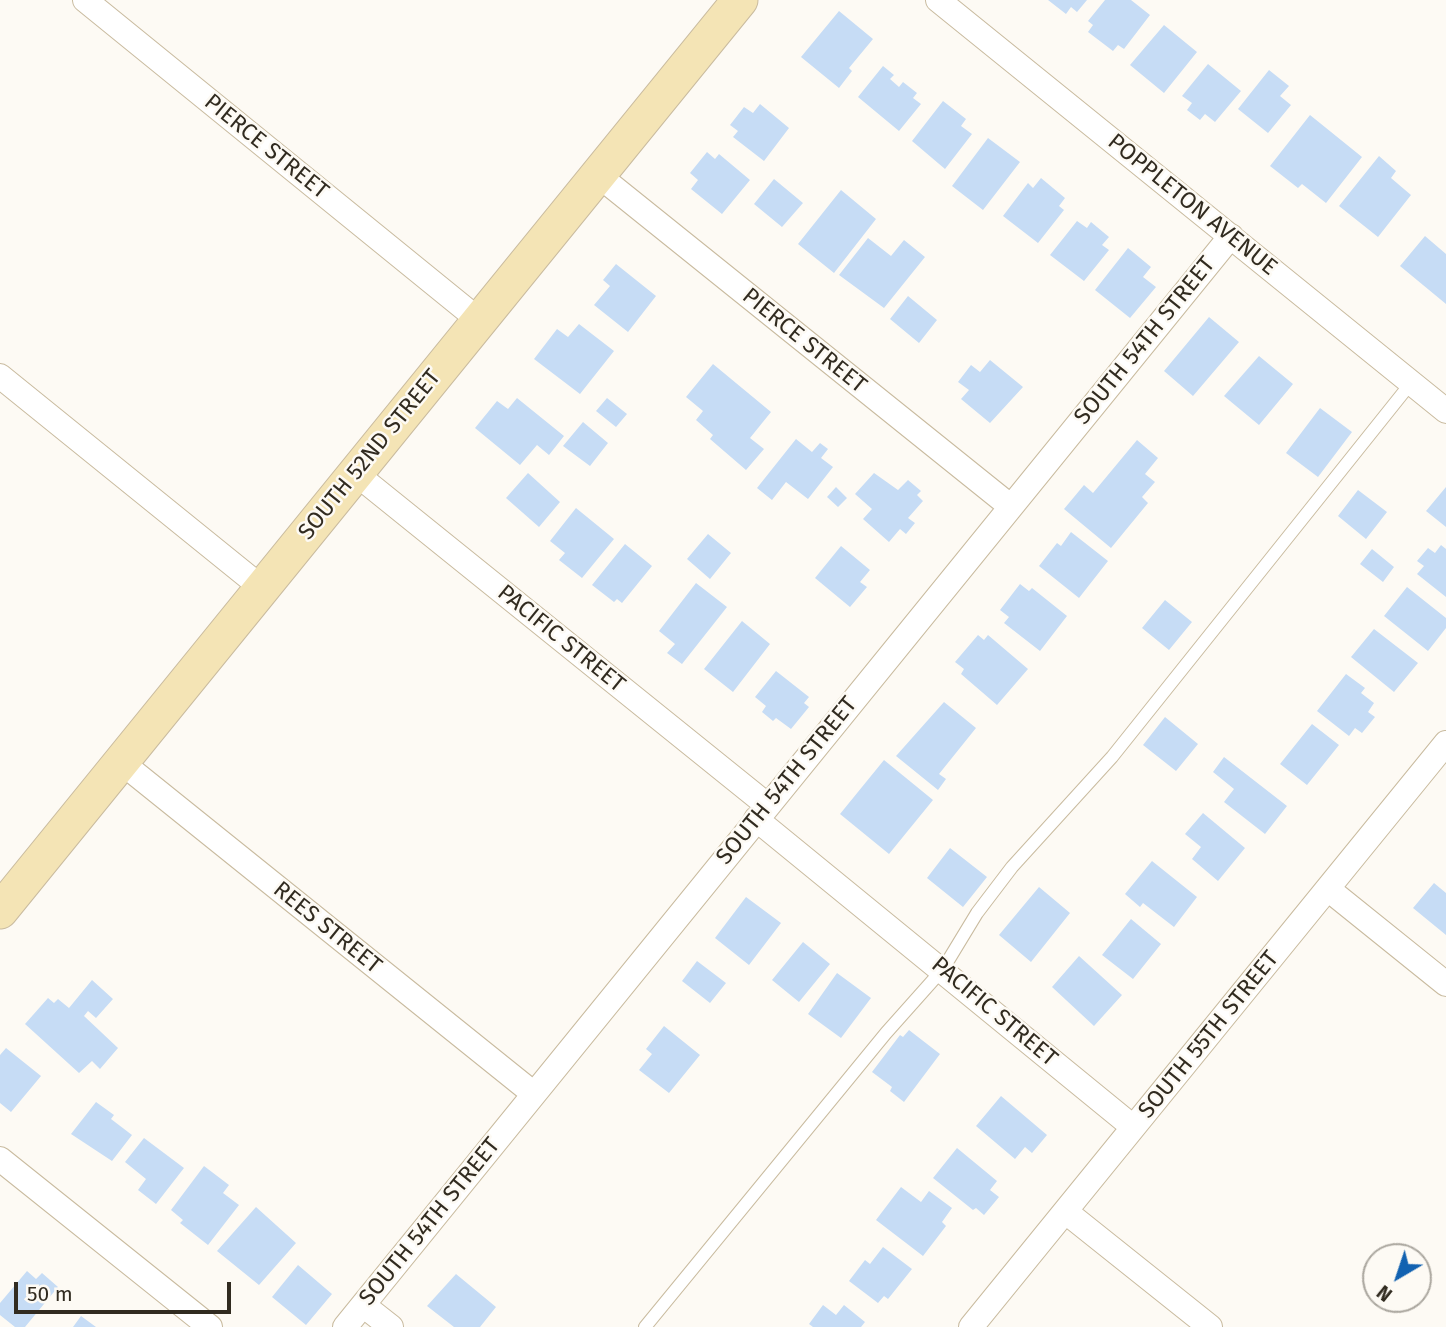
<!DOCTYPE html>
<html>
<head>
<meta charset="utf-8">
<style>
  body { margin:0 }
  #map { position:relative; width:1446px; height:1327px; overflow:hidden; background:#fdfaf4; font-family:"Fira Sans",sans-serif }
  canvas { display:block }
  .north { position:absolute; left:1362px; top:1243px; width:70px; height:70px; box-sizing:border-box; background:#fdfaf4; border:2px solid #aba79f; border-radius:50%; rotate:219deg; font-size:19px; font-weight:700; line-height:28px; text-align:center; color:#312b20 }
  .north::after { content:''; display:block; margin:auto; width:24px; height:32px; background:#1262b1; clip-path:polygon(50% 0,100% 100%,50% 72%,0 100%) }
  .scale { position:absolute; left:14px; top:1282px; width:217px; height:32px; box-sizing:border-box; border:4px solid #312b20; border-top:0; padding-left:9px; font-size:21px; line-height:24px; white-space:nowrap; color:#312b20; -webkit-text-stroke:5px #fdfaf4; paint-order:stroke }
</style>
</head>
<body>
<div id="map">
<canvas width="1446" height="1327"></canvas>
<div class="north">N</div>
<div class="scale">50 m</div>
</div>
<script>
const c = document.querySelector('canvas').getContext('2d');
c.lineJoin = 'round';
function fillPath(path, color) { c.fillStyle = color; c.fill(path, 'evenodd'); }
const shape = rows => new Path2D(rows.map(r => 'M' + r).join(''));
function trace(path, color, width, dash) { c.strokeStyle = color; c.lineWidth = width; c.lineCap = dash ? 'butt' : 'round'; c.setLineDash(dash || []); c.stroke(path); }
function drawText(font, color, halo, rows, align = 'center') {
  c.font = font + ' "Fira Sans",sans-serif'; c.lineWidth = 5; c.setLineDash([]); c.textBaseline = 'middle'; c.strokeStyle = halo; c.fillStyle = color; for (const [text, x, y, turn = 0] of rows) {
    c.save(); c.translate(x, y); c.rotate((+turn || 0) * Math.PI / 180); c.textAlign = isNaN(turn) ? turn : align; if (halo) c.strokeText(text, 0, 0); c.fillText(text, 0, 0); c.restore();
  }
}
fillPath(shape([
  [1048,0,1087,0,1077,12,1071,7,1066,14],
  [1105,0,1131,0,1150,15,1124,49,1118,45,1113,51,1088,32,1093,25,1088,21],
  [839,11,873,39,849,68,852,71,839,88,801,57],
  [1164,25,1197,52,1164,93,1130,65],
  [1208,64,1241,91,1215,122,1205,114,1200,120,1187,110,1192,103,1182,96],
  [883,66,894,75,890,79,899,87,903,82,917,93,913,98,921,104,899,131,858,97],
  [1269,70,1289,86,1280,96,1291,105,1268,133,1238,109],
  [943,101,966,119,961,126,972,134,945,169,912,141],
  [760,104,789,128,764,161,733,137,738,131,730,125,744,107,753,113],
  [1310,115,1362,157,1326,203,1302,184,1298,188,1270,166],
  [988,138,1020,162,983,210,952,186],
  [707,152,715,159,719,154,750,180,722,214,691,189,698,180,690,173],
  [1379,156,1396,171,1391,178,1411,195,1378,237,1339,206],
  [1041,178,1065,198,1059,206,1064,210,1038,243,1003,216,1028,183,1033,188],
  [774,179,803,203,782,227,754,204],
  [841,190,876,219,834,273,798,244],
  [1077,221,1087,228,1091,222,1109,237,1102,245,1109,250,1084,281,1050,255],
  [1425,236,1446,254,1446,304,1400,266],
  [868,238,891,256,904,240,925,257,884,308,839,275],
  [1128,248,1151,267,1143,277,1156,287,1130,318,1095,290],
  [616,264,656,296,628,332,594,305,610,286,603,280],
  [908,296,937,320,919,343,890,319],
  [1209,317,1239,342,1193,396,1164,371],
  [579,324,614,351,580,394,534,359,557,329,568,337],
  [1259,356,1293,384,1259,425,1224,396],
  [990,360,1023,387,990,423,961,399,969,390,958,382,971,365,980,372],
  [713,364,771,412,750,438,764,449,746,470,710,439,713,435,696,420,703,411,686,397],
  [517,398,564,436,549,455,537,445,520,465,475,428,497,401,508,409],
  [607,398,627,414,616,427,596,411],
  [1320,408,1352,432,1318,477,1286,453],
  [583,422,608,443,590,466,563,446],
  [796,439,812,452,820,443,828,449,821,458,833,467,808,499,786,482,772,500,757,488],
  [1137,440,1158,458,1145,474,1155,482,1142,497,1148,503,1111,548,1064,509,1084,485,1093,493],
  [528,473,560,502,539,527,506,498],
  [874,473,898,490,908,480,921,491,917,495,923,501,908,518,915,523,906,534,900,529,889,542,863,519,872,509,855,494],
  [836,487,847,498,838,507,827,497],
  [1446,487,1446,527,1426,511],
  [1358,490,1387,512,1366,539,1338,516],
  [576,508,614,539,582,578,559,560,565,553,550,541],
  [1071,532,1108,561,1079,598,1039,566,1057,543,1061,546],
  [708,534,731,553,710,579,687,559],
  [625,544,652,566,622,603,617,599,614,602,592,585],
  [1441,545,1446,549,1446,597,1417,574,1424,566,1417,561,1428,548,1435,553],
  [841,546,870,570,860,582,867,587,850,607,815,578],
  [1372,549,1394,567,1383,582,1360,564],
  [696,583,727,607,682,664,667,653,675,644,659,631],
  [1020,584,1029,591,1032,588,1067,616,1040,651,1004,623,1009,617,1000,610],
  [1407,587,1446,618,1446,628,1428,651,1384,616],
  [1165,600,1192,622,1169,650,1142,628],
  [742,621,770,644,733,692,704,669],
  [1374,629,1418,663,1394,692,1351,657],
  [978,635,984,640,988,635,1028,669,997,705,961,674,964,669,955,662],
  [776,671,809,697,804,703,809,707,791,729,776,718,773,721,762,712,766,706,755,697],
  [1346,674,1365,688,1361,693,1374,703,1368,712,1375,717,1362,733,1355,728,1349,736,1317,711],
  [944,702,976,728,939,774,946,779,938,790,896,756],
  [1165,717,1198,744,1176,771,1143,745],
  [1312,724,1339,745,1307,785,1280,764],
  [1224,757,1287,806,1265,834,1224,802,1234,789,1213,772],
  [884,760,933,800,889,854,840,814],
  [1203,813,1245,848,1218,881,1192,859,1201,847,1185,834],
  [950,848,987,877,963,907,927,878],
  [1152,861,1197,897,1174,927,1143,903,1140,907,1125,894],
  [1434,883,1446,893,1446,935,1413,908],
  [1039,887,1070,913,1031,962,999,935],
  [746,897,781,923,749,965,715,938],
  [1131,919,1161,944,1133,979,1102,955],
  [803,942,830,964,799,1002,772,980],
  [1079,956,1122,995,1094,1026,1052,987],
  [697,961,726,983,710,1003,682,981],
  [837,973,871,998,841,1038,808,1014],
  [92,980,113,999,96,1018,88,1011,84,1016,118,1048,100,1069,92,1061,79,1073,25,1024,48,998,54,1003,58,999,69,1008],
  [664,1026,700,1055,669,1093,639,1070,652,1054,646,1049],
  [909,1030,940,1054,904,1102,890,1091,892,1087,872,1072,900,1035,903,1037],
  [6,1048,41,1076,11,1112,0,1103,0,1055],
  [1001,1096,1047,1135,1032,1153,1025,1147,1015,1159,976,1126],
  [96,1102,114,1115,111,1119,132,1135,112,1161,71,1134],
  [144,1138,184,1168,156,1204,138,1190,146,1179,125,1162],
  [957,1148,997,1181,990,1190,999,1197,984,1215,976,1208,973,1210,933,1178],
  [204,1166,229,1185,223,1193,239,1205,208,1245,180,1223,183,1220,171,1210],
  [901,1187,921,1202,929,1191,952,1208,942,1222,946,1226,923,1256,876,1220],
  [256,1207,296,1243,259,1285,217,1251],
  [883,1247,912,1269,888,1299,884,1296,878,1303,849,1281,865,1260,870,1264],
  [298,1265,332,1294,306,1325,272,1297],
  [27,1271,36,1279,42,1273,58,1287,25,1327,15,1327,0,1315,0,1303],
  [456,1274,496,1307,480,1327,454,1327,427,1306],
  [823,1305,836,1315,844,1305,865,1322,861,1327,813,1327,809,1324],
  [81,1316,96,1327,73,1327]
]), '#c6dcf5');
const lane = shape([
  [645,1327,886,1033,943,969,977,913,1012,867,1112,757,1411,383]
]);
const street = shape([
  [85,0,480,321],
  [938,0,1446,411],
  [598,175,1010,506],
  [0,376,262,588],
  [355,473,767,805],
  [121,762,534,1094],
  [756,819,1133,1127],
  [1328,889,1446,984],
  [0,1159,210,1327],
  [1066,1212,1210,1327],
  [363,1305,391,1327],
  [345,1327,1231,236],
  [971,1327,1446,743]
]);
const secondary = shape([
  [0,911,740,0]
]);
trace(lane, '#c9bb9f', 14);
trace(street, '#c9bb9f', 26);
trace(secondary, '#c9bb9f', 37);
trace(lane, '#fff', 12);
trace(street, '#fff', 24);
trace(secondary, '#f4e4b5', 35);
drawText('23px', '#312b20', '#fdfaf4', [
  ["PIERCE STREET",266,147,39],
  ["POPPLETON AVENUE",1192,205,39],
  ["PIERCE STREET",804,341,39],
  ["SOUTH 54TH STREET",1145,341,-51],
  ["SOUTH 52ND STREET",370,455,-51],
  ["PACIFIC STREET",561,639,39],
  ["SOUTH 54TH STREET",787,781,-51],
  ["REES STREET",327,928,39],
  ["PACIFIC STREET",994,1012,40],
  ["SOUTH 55TH STREET",1209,1035,-51],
  ["SOUTH 54TH STREET",430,1222,-51]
]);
</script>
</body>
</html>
